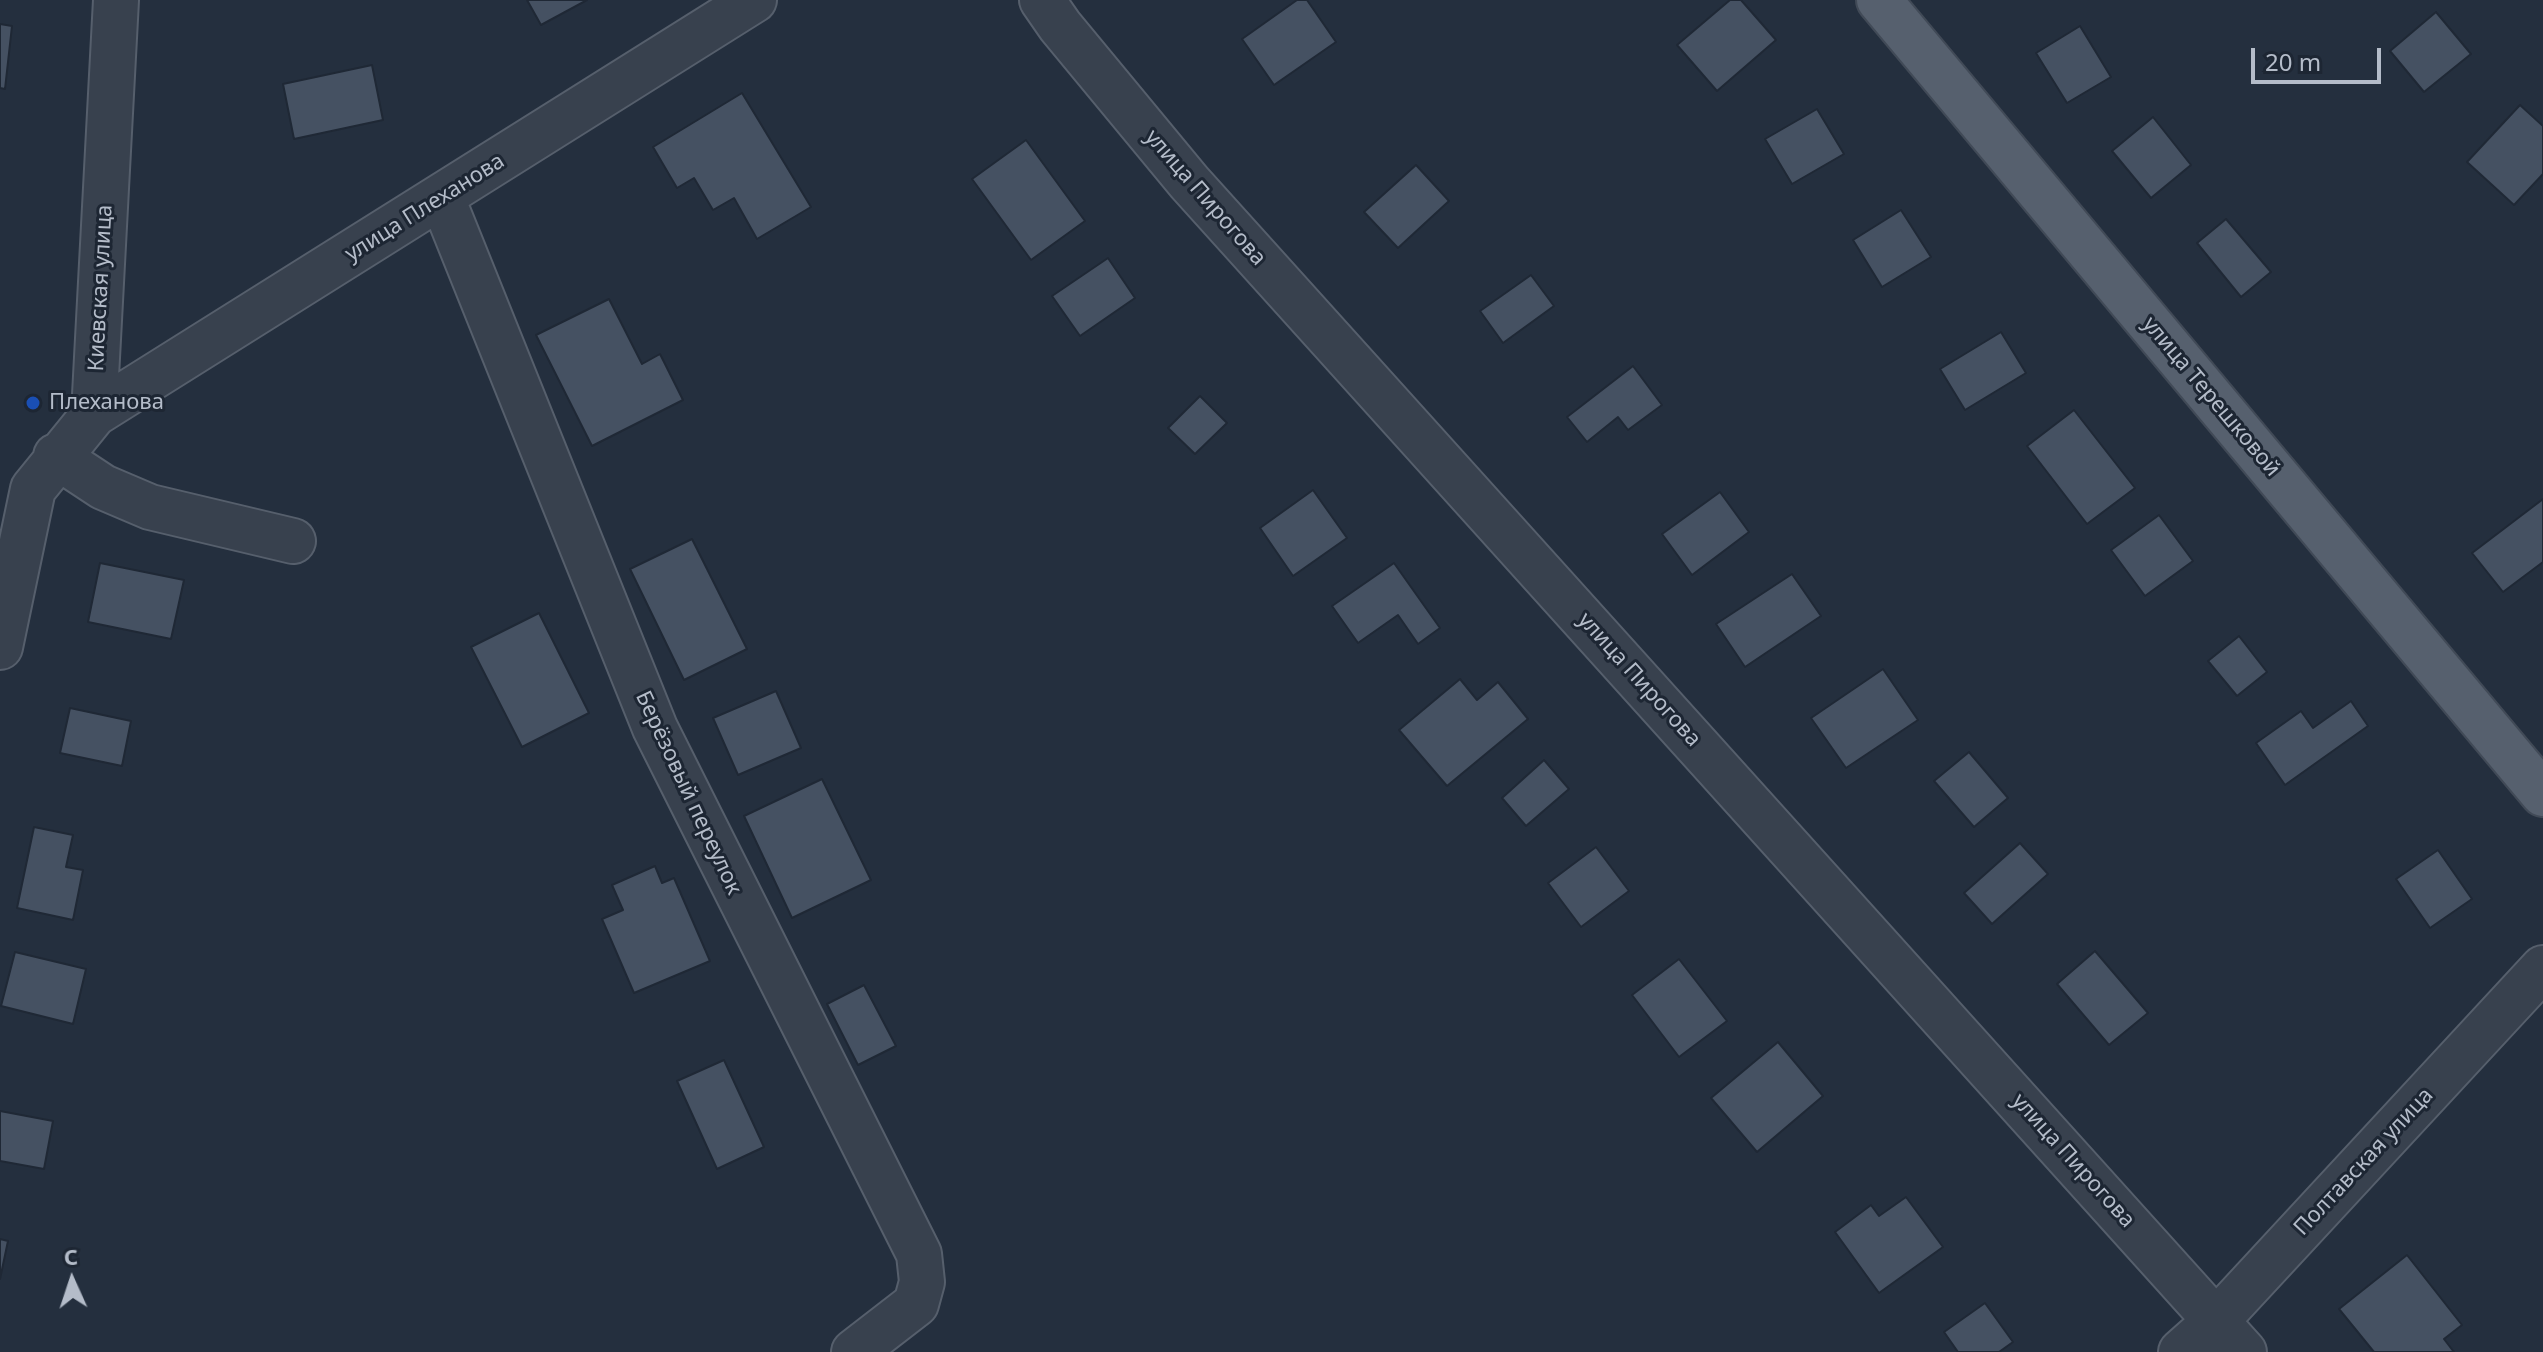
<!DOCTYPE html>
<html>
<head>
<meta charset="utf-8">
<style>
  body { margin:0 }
  #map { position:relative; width:2543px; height:1352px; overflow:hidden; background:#242f3e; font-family:"Noto Sans",sans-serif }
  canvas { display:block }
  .north { position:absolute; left:32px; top:1240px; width:80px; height:80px; -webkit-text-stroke:6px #1d2633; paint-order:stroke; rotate:357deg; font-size:22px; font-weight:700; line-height:32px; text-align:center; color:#b4bcc9 }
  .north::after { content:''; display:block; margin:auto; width:28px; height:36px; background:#b4bcc9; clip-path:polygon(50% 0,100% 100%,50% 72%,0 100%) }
  .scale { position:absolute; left:2251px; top:48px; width:130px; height:36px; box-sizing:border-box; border:4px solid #b4bcc9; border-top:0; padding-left:10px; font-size:24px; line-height:28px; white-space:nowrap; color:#b4bcc9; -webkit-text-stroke:6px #1d2633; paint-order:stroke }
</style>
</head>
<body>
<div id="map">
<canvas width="2543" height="1352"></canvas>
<div class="north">С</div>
<div class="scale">20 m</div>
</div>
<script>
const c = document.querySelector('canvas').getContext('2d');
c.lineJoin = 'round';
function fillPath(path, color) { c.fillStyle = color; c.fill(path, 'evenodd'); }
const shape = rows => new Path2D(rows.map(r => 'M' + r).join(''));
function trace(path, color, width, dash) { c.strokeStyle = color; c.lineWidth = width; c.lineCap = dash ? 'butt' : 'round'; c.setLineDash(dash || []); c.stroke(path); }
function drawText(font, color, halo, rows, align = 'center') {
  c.font = font + ' "Noto Sans",sans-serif'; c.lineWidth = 6; c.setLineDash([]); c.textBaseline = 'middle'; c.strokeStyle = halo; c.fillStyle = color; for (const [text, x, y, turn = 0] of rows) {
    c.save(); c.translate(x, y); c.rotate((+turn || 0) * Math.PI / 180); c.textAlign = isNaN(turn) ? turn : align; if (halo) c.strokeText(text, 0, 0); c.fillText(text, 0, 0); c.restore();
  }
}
const building = shape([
  [527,0,587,0,541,25,527,0],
  [1297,0,1307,0,1336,42,1274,85,1242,39,1297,0],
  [1730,0,1741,0,1776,40,1717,91,1677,45,1730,0],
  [2436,12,2471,54,2424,92,2390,51,2436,12],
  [0,24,12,26,5,89,0,88,0,24],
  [2080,26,2111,77,2067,103,2036,53,2080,26],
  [372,65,383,120,294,139,283,84,372,65],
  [742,93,811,207,757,239,734,198,713,210,694,178,677,188,653,147,742,93],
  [2520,105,2543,126,2543,174,2514,205,2467,162,2520,105],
  [1817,109,1844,154,1792,184,1765,139,1817,109],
  [2153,117,2191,165,2151,198,2112,151,2153,117],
  [1026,140,1085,221,1031,260,972,179,1026,140],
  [1416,165,1449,201,1398,248,1364,212,1416,165],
  [1901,210,1931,257,1882,287,1853,240,1901,210],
  [2226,219,2271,272,2241,297,2197,243,2226,219],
  [1108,258,1135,298,1080,336,1052,296,1108,258],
  [1531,275,1554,306,1503,343,1480,311,1531,275],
  [609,299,642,364,660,354,683,400,592,446,536,335,609,299],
  [2001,332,2026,373,1965,410,1940,369,2001,332],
  [1633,366,1662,405,1628,430,1618,417,1587,442,1567,417,1633,366],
  [1200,396,1227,423,1195,454,1168,428,1200,396],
  [2074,410,2135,488,2087,524,2027,446,2074,410],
  [1313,490,1347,538,1293,576,1260,528,1313,490],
  [1720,492,1749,532,1692,575,1662,534,1720,492],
  [2543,499,2543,562,2503,592,2472,553,2543,499],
  [2159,515,2193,561,2145,596,2111,550,2159,515],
  [692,539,747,649,684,680,630,569,692,539],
  [100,563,184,580,171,639,88,622,100,563],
  [1394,563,1440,628,1418,644,1398,615,1358,643,1332,606,1394,563],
  [1792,574,1821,616,1745,667,1716,624,1792,574],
  [539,613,589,713,522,747,471,647,539,613],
  [2239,636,2267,672,2237,696,2208,661,2239,636],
  [1883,669,1918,720,1846,768,1811,718,1883,669],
  [1460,679,1477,700,1498,682,1528,719,1447,786,1399,730,1460,679],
  [776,691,801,748,738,775,713,718,776,691],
  [2351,701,2368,726,2285,785,2256,743,2301,711,2313,728,2351,701],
  [70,708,131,721,122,766,60,753,70,708],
  [1969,752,2008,798,1974,827,1934,781,1969,752],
  [1544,760,1569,789,1526,826,1502,798,1544,760],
  [822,779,871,880,792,918,744,816,822,779],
  [34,827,73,835,66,867,83,870,73,920,17,908,34,827],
  [2020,843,2048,874,1992,924,1964,893,2020,843],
  [1596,847,1629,891,1581,927,1548,883,1596,847],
  [2438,850,2472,899,2430,928,2396,879,2438,850],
  [655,866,662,883,674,878,710,961,634,993,602,919,623,910,612,885,655,866],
  [2095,951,2148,1013,2109,1045,2057,984,2095,951],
  [15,952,86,969,73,1024,1,1006,15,952],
  [1679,959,1727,1021,1679,1057,1632,995,1679,959],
  [864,985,896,1046,858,1065,827,1004,864,985],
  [1778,1042,1823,1096,1757,1152,1711,1098,1778,1042],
  [724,1060,764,1147,717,1169,677,1081,724,1060],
  [0,1111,53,1121,44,1169,0,1161,0,1111],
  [1906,1197,1943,1247,1879,1293,1835,1232,1871,1205,1879,1216,1906,1197],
  [0,1239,8,1241,0,1279,0,1239],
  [2407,1255,2462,1325,2444,1339,2454,1352,2374,1352,2339,1309,2407,1255],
  [1985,1303,2013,1342,1999,1352,1958,1352,1944,1332,1985,1303]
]);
fillPath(building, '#455162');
trace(building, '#1f2835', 2);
const minor = shape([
  [1042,0,1060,26,1189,182,2244,1352],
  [442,198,655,728,919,1254,922,1282,916,1304,854,1352],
  [94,414,116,0],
  [56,456,103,487,150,507,293,541],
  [0,647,33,489,94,414,754,0],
  [2181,1352,2217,1320,2543,968]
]);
const major = shape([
  [1879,0,2543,794]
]);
trace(minor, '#565f6c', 48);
trace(major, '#414a57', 48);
trace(minor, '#38414e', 44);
trace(major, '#56606e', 44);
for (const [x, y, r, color] of [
  [33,403,8,"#1a4fb4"]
]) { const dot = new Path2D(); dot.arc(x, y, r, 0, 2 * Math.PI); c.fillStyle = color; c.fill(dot); trace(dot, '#1d2633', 3); }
drawText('22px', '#b4bcc9', '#1d2633', [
  ["улица Пирогова",1205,198,49],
  ["улица Плеханова",425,208,-32],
  ["Киевская улица",101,288,-87],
  ["улица Терешковой",2211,397,50],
  ["улица Пирогова",1639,680,48],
  ["Берёзовый переулок",688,793,65],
  ["улица Пирогова",2073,1161,48],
  ["Полтавская улица",2364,1162,-47]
]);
drawText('22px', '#b4bcc9', '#1d2633', [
  ["Плеханова",49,403]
], 'left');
</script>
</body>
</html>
